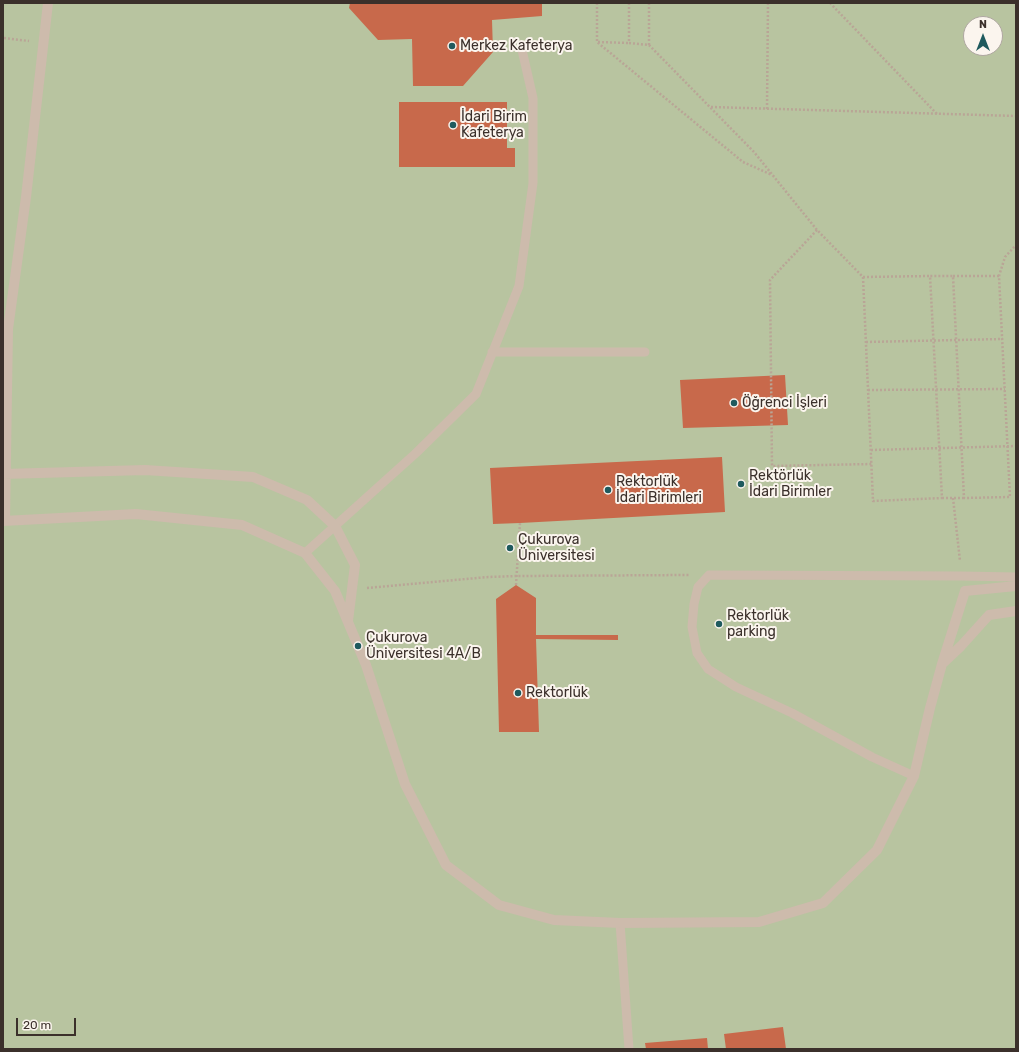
<!DOCTYPE html>
<html>
<head>
<meta charset="utf-8">
<style>
  body { margin:0 }
  #map { position:relative; width:1019px; height:1052px; overflow:hidden; background:#f4ebe1; font-family:Rubik,sans-serif }
  canvas { display:block }
  .frame { position:absolute; inset:0; border:4px solid #3b302b; pointer-events:none }
  .north { position:absolute; left:963px; top:16px; width:40px; height:40px; box-sizing:border-box; background:#fbf5ee; border:1px solid #aea6a0; border-radius:50%; rotate:0deg; font-size:11px; font-weight:700; line-height:16px; text-align:center; color:#3b302b }
  .north::after { content:''; display:block; margin:auto; width:14px; height:18px; background:#1f5a5e; clip-path:polygon(50% 0,100% 100%,50% 72%,0 100%) }
  .scale { position:absolute; left:16px; top:1018px; width:60px; height:18px; box-sizing:border-box; border:2px solid #3b302b; border-top:0; padding-left:5px; font-size:12px; line-height:14px; white-space:nowrap; color:#3b302b; -webkit-text-stroke:3px #fbf5ee; paint-order:stroke }
</style>
</head>
<body>
<div id="map">
<canvas width="1019" height="1052"></canvas>
<div class="frame"></div>
<div class="north">N</div>
<div class="scale">20 m</div>
</div>
<script>
const c = document.querySelector('canvas').getContext('2d');
c.lineJoin = 'round';
function fillPath(path, color) { c.fillStyle = color; c.fill(path, 'evenodd'); }
const shape = rows => new Path2D(rows.map(r => 'M' + r).join(''));
function trace(path, color, width, dash) { c.strokeStyle = color; c.lineWidth = width; c.lineCap = dash ? 'butt' : 'round'; c.setLineDash(dash || []); c.stroke(path); }
function drawText(font, color, halo, rows, align = 'center') {
  c.font = font + ' Rubik,sans-serif'; c.lineWidth = 4; c.setLineDash([]); c.textBaseline = 'middle'; c.strokeStyle = halo; c.fillStyle = color; for (const [text, x, y, turn = 0] of rows) {
    c.save(); c.translate(x, y); c.rotate((+turn || 0) * Math.PI / 180); c.textAlign = isNaN(turn) ? turn : align; if (halo) c.strokeText(text, 0, 0); c.fillText(text, 0, 0); c.restore();
  }
}
fillPath(shape([
  [3,3,1016,3,1016,1049,3,1049],
  [971,24,995,24,995,48,971,48]
]), '#b8c4a0');
fillPath(shape([
  [350,3,542,3,542,16,492,20,493,52,463,86,413,86,412,39,378,40,349,8],
  [399,102,507,102,507,148,515,148,515,167,399,167],
  [785,375,788,425,683,428,680,380],
  [722,457,725,512,520,523,493,524,490,468],
  [516,585,536,598,536,635,618,635,618,640,536,639,539,732,499,732,496,599],
  [783,1027,786,1049,726,1049,724,1034],
  [707,1038,708,1049,646,1049,645,1043]
]), '#c8694b');
trace(shape([
  [597,3,597,42,743,162,772,175],
  [629,3,629,43,649,45,754,152,817,230,863,277,873,501,942,498,930,276,953,276,964,498,1010,497,999,276,1005,257,1016,245],
  [830,3,937,114],
  [4,38,29,41],
  [598,42,629,43],
  [649,45,649,3],
  [711,107,1016,116],
  [767,109,768,3],
  [817,230,770,280,772,466,872,464],
  [953,276,999,276],
  [863,277,930,276],
  [866,342,1003,339],
  [868,390,1005,389],
  [871,450,1016,446],
  [942,498,964,498],
  [953,498,960,561],
  [516,585,520,523],
  [367,588,488,577,517,576,690,575]
]), '#b9a596', 2.5, [2, 2]);
trace(shape([
  [492,352,645,352],
  [305,553,416,453,476,394,519,286,533,183,533,98,522,50],
  [914,776,872,757,792,713,736,687,708,669,697,653,692,627,694,604,698,587,709,575,961,576,1016,577],
  [620,923,629,1049]
]), '#cdbbac', 9);
trace(shape([
  [3,474,145,470,253,477,307,500,335,526,355,565,348,621],
  [3,521,136,514,242,525,305,553,335,591,366,665,405,784,446,865,499,905,554,920,620,923,759,922,823,903,877,850,914,776,930,708,942,664,965,591,1016,586],
  [5,521,8,329,26,197,48,3],
  [943,663,961,646,989,615,1016,611]
]), '#cdbbac', 10);
for (const [x, y, r, color] of [
  [452,46,4,"#1f5a5e"],
  [453,125,4,"#1f5a5e"],
  [734,403,4,"#1f5a5e"],
  [741,484,4,"#1f5a5e"],
  [608,490,4,"#1f5a5e"],
  [510,548,4,"#1f5a5e"],
  [719,624,4,"#1f5a5e"],
  [358,646,4,"#1f5a5e"],
  [518,693,4,"#1f5a5e"]
]) { const dot = new Path2D(); dot.arc(x, y, r, 0, 2 * Math.PI); c.fillStyle = color; c.fill(dot); trace(dot, '#fbf5ee', 1.5); }
drawText('14px', '#3b302b', '#fbf5ee', [
  ["Merkez Kafeterya",460,46],
  ["İdari Birim",461,117],
  ["Kafeterya",461,133],
  ["Öğrenci İşleri",742,403],
  ["Rektörlük",749,476],
  ["İdari Birimler",749,492],
  ["Rektorlük",616,482],
  ["İdari Birimleri",616,498],
  ["Çukurova",518,540],
  ["Üniversitesi",518,556],
  ["Rektorlük",727,616],
  ["parking",727,632],
  ["Çukurova",366,638],
  ["Üni̇versi̇tesi̇ 4A/B",366,654],
  ["Rektorlük",526,693]
], 'left');
</script>
</body>
</html>
